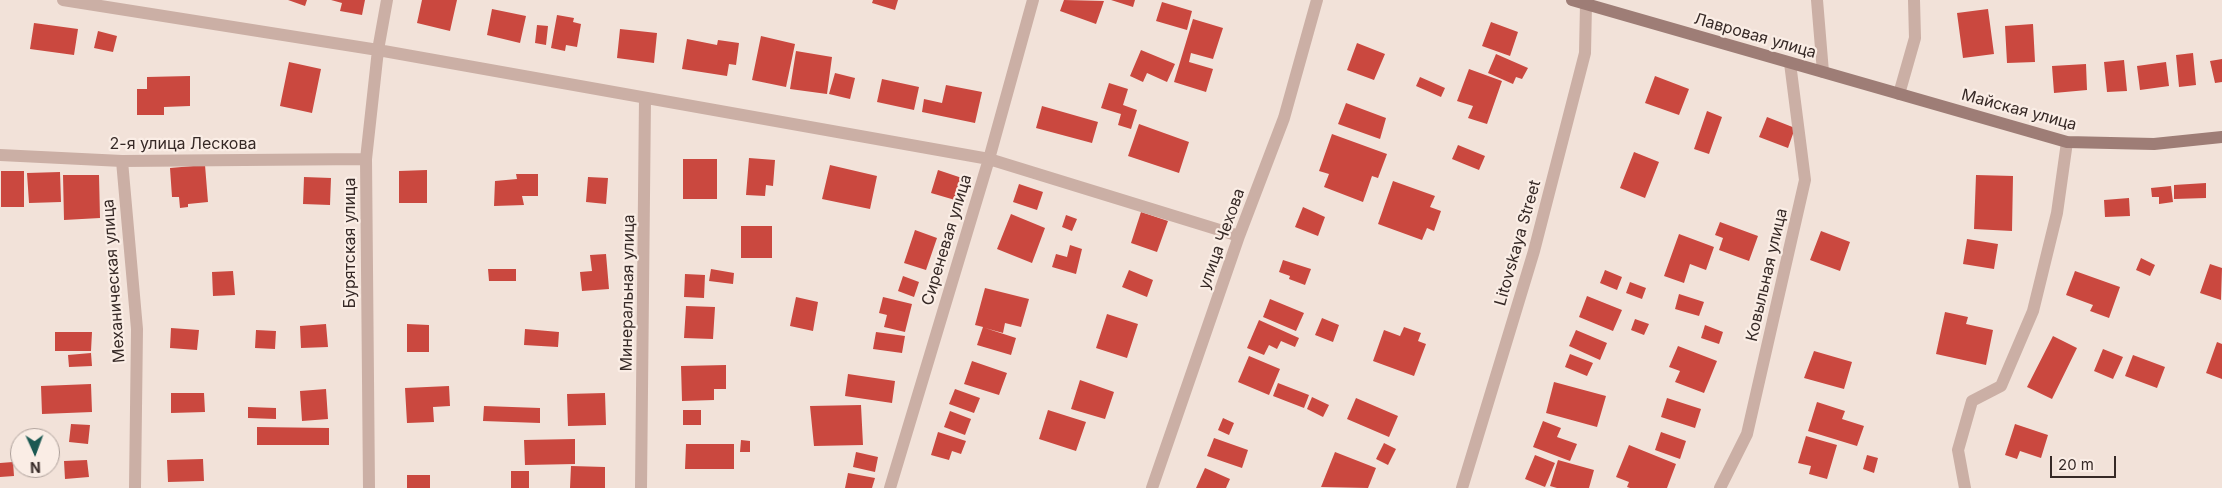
<!DOCTYPE html>
<html>
<head>
<meta charset="utf-8">
<style>
  body { margin:0 }
  #map { position:relative; width:2222px; height:488px; overflow:hidden; background:#f2e2d9; font-family:Inter,sans-serif }
  canvas { display:block }
  .north { position:absolute; left:10px; top:428px; width:50px; height:50px; box-sizing:border-box; background:#faede5; border:1px solid #ac9f99; border-radius:50%; rotate:178deg; font-size:14px; font-weight:700; line-height:20px; text-align:center; color:#362926 }
  .north::after { content:''; display:block; margin:auto; width:18px; height:22px; background:#1b5952; clip-path:polygon(50% 0,100% 100%,50% 72%,0 100%) }
  .scale { position:absolute; left:2050px; top:456px; width:66px; height:22px; box-sizing:border-box; border:2px solid #362926; border-top:0; padding-left:6px; font-size:15px; line-height:18px; white-space:nowrap; color:#362926; -webkit-text-stroke:4px #faede5; paint-order:stroke }
</style>
</head>
<body>
<div id="map">
<canvas width="2222" height="488"></canvas>
<div class="north">N</div>
<div class="scale">20 m</div>
</div>
<script>
const c = document.querySelector('canvas').getContext('2d');
c.lineJoin = 'round';
function fillPath(path, color) { c.fillStyle = color; c.fill(path, 'evenodd'); }
const shape = rows => new Path2D(rows.map(r => 'M' + r).join(''));
function trace(path, color, width, dash) { c.strokeStyle = color; c.lineWidth = width; c.lineCap = dash ? 'butt' : 'round'; c.setLineDash(dash || []); c.stroke(path); }
function drawText(font, color, halo, rows, align = 'center') {
  c.font = font + ' Inter,sans-serif'; c.lineWidth = 4.5; c.setLineDash([]); c.textBaseline = 'middle'; c.strokeStyle = halo; c.fillStyle = color; for (const [text, x, y, turn = 0] of rows) {
    c.save(); c.translate(x, y); c.rotate((+turn || 0) * Math.PI / 180); c.textAlign = isNaN(turn) ? turn : align; if (halo) c.strokeText(text, 0, 0); c.fillText(text, 0, 0); c.restore();
  }
}
fillPath(shape([
  [288,0,307,0,305,6],
  [331,0,365,0,362,15,340,11,342,3],
  [422,0,457,0,450,31,417,23],
  [873,0,898,0,895,10,872,3],
  [1064,0,1104,1,1096,24,1060,11],
  [1111,0,1135,0,1133,7],
  [1162,2,1192,11,1187,30,1156,21],
  [492,9,526,16,520,43,487,35],
  [1988,9,1994,54,1963,58,1957,13],
  [557,15,574,18,573,22,581,24,577,47,566,45,565,51,551,48],
  [1193,19,1223,28,1213,59,1191,53,1189,62,1213,69,1206,92,1174,82],
  [1491,22,1518,32,1510,56,1482,46],
  [34,23,78,29,74,55,30,49],
  [2033,24,2035,62,2007,63,2005,26],
  [537,25,548,26,546,45,535,43],
  [620,29,657,33,654,63,617,58],
  [98,31,117,36,113,52,94,48],
  [761,36,795,44,786,87,752,80],
  [687,39,717,45,718,40,739,43,736,65,729,64,727,76,682,69],
  [1357,43,1385,54,1374,80,1347,70],
  [1141,50,1175,64,1167,82,1147,73,1143,82,1130,76],
  [796,51,832,57,827,94,790,89],
  [2193,53,2196,85,2179,87,2176,55],
  [1496,54,1528,68,1522,79,1516,77,1513,84,1488,73],
  [2222,59,2222,82,2215,83,2210,61],
  [2124,60,2127,91,2107,92,2104,62],
  [289,62,321,69,312,113,280,106],
  [2166,62,2169,86,2140,90,2137,66],
  [2086,64,2087,90,2054,93,2052,66],
  [1469,69,1502,81,1487,124,1468,118,1473,106,1457,101],
  [835,73,855,78,850,99,829,94],
  [190,76,190,106,164,107,164,115,137,115,137,89,147,89,147,77],
  [1655,76,1689,89,1679,115,1645,103],
  [1420,77,1445,88,1441,97,1416,86],
  [882,79,919,87,914,110,877,102],
  [1109,83,1128,89,1123,105,1137,110,1131,129,1118,125,1121,114,1101,108],
  [946,85,982,92,975,123,922,112,924,99,942,103],
  [1346,103,1386,118,1380,139,1338,124],
  [1042,106,1098,122,1092,143,1036,128],
  [1707,111,1722,117,1709,154,1694,149],
  [1767,117,1795,128,1788,148,1759,137],
  [1139,124,1189,142,1179,173,1128,156],
  [1332,134,1387,154,1378,178,1372,176,1363,202,1324,187,1329,174,1319,171],
  [1458,145,1485,156,1479,170,1452,159],
  [1634,152,1659,162,1645,198,1620,188],
  [749,158,775,160,773,186,766,185,765,196,746,195],
  [683,159,717,159,717,199,683,199],
  [205,165,208,202,188,204,188,207,180,208,179,197,172,197,170,168],
  [830,165,877,176,870,209,822,199],
  [427,170,427,203,399,203,399,171],
  [938,170,962,178,955,200,931,193],
  [1,171,24,171,24,207,1,207],
  [60,172,61,202,29,203,27,173],
  [516,174,538,174,538,196,522,196,524,205,494,206,495,181,517,179],
  [63,175,99,175,100,218,64,220],
  [1976,175,2013,176,2012,231,1974,229],
  [304,177,331,178,330,205,303,204],
  [588,177,608,178,606,204,586,202],
  [1393,181,1435,196,1430,207,1441,211,1434,231,1427,228,1422,240,1378,224],
  [2206,183,2206,198,2174,199,2174,185],
  [1019,184,1043,192,1037,210,1013,202],
  [2171,186,2173,202,2159,204,2159,197,2152,197,2151,188],
  [2129,198,2130,216,2105,217,2104,200],
  [1303,207,1325,217,1318,236,1295,227],
  [1141,212,1168,221,1157,252,1131,243],
  [1011,214,1045,228,1032,263,997,249],
  [1066,215,1077,219,1072,231,1062,227],
  [1720,222,1758,236,1749,261,1719,250,1723,238,1715,235],
  [741,226,772,226,772,258,741,258],
  [915,230,937,238,926,270,904,263],
  [1821,231,1850,242,1840,271,1810,260],
  [1679,234,1714,247,1706,270,1690,264,1684,283,1664,276],
  [1967,239,1998,244,1994,269,1963,264],
  [1070,245,1082,249,1076,274,1052,267,1056,254,1067,257],
  [606,254,609,289,582,291,580,272,592,271,590,255],
  [2141,258,2155,265,2150,276,2136,270],
  [1283,260,1311,269,1305,285,1289,279,1290,276,1279,272],
  [2210,264,2222,268,2221,300,2200,293],
  [488,269,516,269,516,281,489,281],
  [711,269,734,273,733,284,709,281],
  [1129,270,1153,280,1147,297,1122,287],
  [1605,270,1622,277,1617,290,1600,283],
  [233,271,235,295,213,296,212,272],
  [2075,271,2120,287,2109,318,2090,311,2093,305,2066,295],
  [685,274,705,275,704,298,684,297],
  [903,276,919,282,914,297,898,291],
  [1630,282,1646,288,1642,299,1626,293],
  [985,288,1029,299,1021,327,1005,323,1003,333,985,328,1016,338,1011,355,977,345,983,327,975,325],
  [1679,294,1704,302,1699,316,1675,309],
  [1587,296,1622,310,1613,331,1579,317],
  [796,297,818,302,813,331,790,326],
  [883,297,912,304,905,332,884,327,887,315,879,313],
  [1270,299,1304,313,1296,331,1263,317],
  [686,306,715,307,713,339,684,338],
  [1945,312,1968,317,1966,324,1993,330,1986,365,1936,354],
  [1107,314,1138,324,1127,358,1096,348],
  [1322,318,1339,325,1333,342,1315,335],
  [1635,319,1649,324,1644,335,1631,330],
  [1259,320,1299,338,1295,347,1281,341,1277,349,1269,345,1264,355,1247,348],
  [326,324,328,347,301,348,300,326],
  [407,324,429,325,429,352,407,352],
  [1705,325,1723,332,1719,344,1701,338],
  [1404,327,1421,333,1418,341,1426,344,1414,376,1373,361,1384,330,1400,336],
  [171,328,199,330,197,350,170,348],
  [525,329,559,332,558,347,524,345],
  [256,330,276,331,275,349,255,348],
  [1576,330,1607,343,1600,360,1569,346],
  [55,332,92,332,91,351,55,351],
  [876,332,905,336,902,353,873,349],
  [2053,336,2077,348,2052,399,2027,387],
  [2217,342,2222,344,2222,379,2206,373],
  [1678,346,1717,361,1704,393,1675,382,1680,371,1669,367],
  [2103,349,2123,357,2113,379,2094,371],
  [1814,351,1852,362,1844,389,1804,378],
  [91,353,92,366,69,367,68,355],
  [1570,354,1593,363,1587,376,1565,367],
  [2133,355,2165,367,2157,388,2125,376],
  [1249,356,1280,369,1269,395,1238,382],
  [972,361,1007,373,999,395,964,384],
  [726,365,726,389,714,389,714,400,682,401,681,366],
  [848,374,895,381,892,403,845,396],
  [1080,380,1114,392,1105,419,1071,409],
  [1554,382,1606,396,1597,427,1546,413],
  [1278,383,1309,395,1304,408,1273,396],
  [91,384,92,412,42,414,41,386],
  [449,386,450,406,433,407,434,422,407,423,405,388],
  [326,389,328,419,302,421,300,391],
  [955,389,980,398,974,413,949,404],
  [171,393,204,393,205,412,171,413],
  [605,393,606,425,568,426,567,394],
  [1312,397,1329,405,1323,417,1307,409],
  [1356,398,1398,416,1389,437,1347,419],
  [1667,398,1701,409,1695,428,1661,417],
  [1817,402,1845,411,1842,419,1864,426,1857,446,1808,431],
  [861,405,863,445,814,446,810,406],
  [484,406,540,408,540,423,483,421],
  [248,407,276,408,276,419,248,418],
  [683,410,701,410,701,425,683,425],
  [1048,410,1086,422,1076,451,1039,439],
  [950,411,971,419,965,435,944,427],
  [1223,418,1234,423,1229,435,1218,430],
  [1543,421,1561,428,1557,437,1577,444,1570,461,1533,447],
  [71,424,90,425,88,444,69,442],
  [2015,424,2048,435,2041,458,2020,451,2017,459,2005,455],
  [257,427,329,428,329,445,257,445],
  [938,432,966,441,961,454,952,451,949,460,931,455],
  [1661,432,1686,441,1680,459,1655,450],
  [1806,436,1837,445,1827,479,1809,474,1811,466,1798,463],
  [1214,438,1248,450,1242,468,1207,456],
  [575,439,575,464,525,465,524,440],
  [741,440,750,441,750,452,740,452],
  [1384,443,1396,449,1388,465,1376,459],
  [686,444,734,444,734,469,685,469],
  [1629,445,1676,464,1667,488,1630,488,1627,487,1629,482,1616,477],
  [856,452,878,457,875,472,853,467],
  [1335,452,1376,468,1368,488,1321,487],
  [1535,455,1555,463,1545,487,1525,479],
  [1867,455,1878,458,1874,473,1863,469],
  [203,459,204,481,168,482,167,460],
  [87,460,89,477,65,479,64,461],
  [1558,460,1594,470,1589,488,1557,488,1550,486],
  [13,462,14,476,0,477,0,463],
  [571,466,605,467,605,488,570,488],
  [1205,468,1230,479,1226,488,1196,488],
  [511,471,529,471,529,488,511,488],
  [848,473,875,478,872,488,845,488],
  [407,475,430,475,430,488,407,488]
]), '#ca483f');
trace(shape([
  [63,0,378,50,989,159,1239,236],
  [1817,0,1823,72],
  [1899,94,1915,38,1914,0],
  [0,155,122,161,366,159],
  [122,161,137,329,135,488],
  [369,488,366,159,378,50,387,0],
  [641,488,645,98],
  [890,488,989,159,1033,0],
  [1152,488,1239,236,1284,118,1317,0],
  [1462,488,1534,251,1585,53,1586,4,1588,0],
  [1720,488,1747,434,1805,180,1790,63],
  [1965,488,1958,450,1972,401,2001,386,2033,311,2057,213,2067,142]
]), '#cbafa5', 12);
trace(shape([
  [1572,0,2067,142,2154,144,2222,137]
]), '#9e7d76', 12);
drawText('16px', '#362926', '#faede5', [
  ["Лавровая улица",1755,36,16],
  ["Майская улица",2019,110,15],
  ["2-я улица Лескова",183,144],
  ["улица Чехова",1222,239,-70],
  ["Сиреневая улица",947,240,-73],
  ["Бурятская улица",350,243,-90],
  ["Litovskaya Street",1518,243,-74],
  ["Ковыльная улица",1767,275,-77],
  ["Механическая улица",114,281,-94],
  ["Минеральная улица",628,293,-89]
]);
</script>
</body>
</html>
